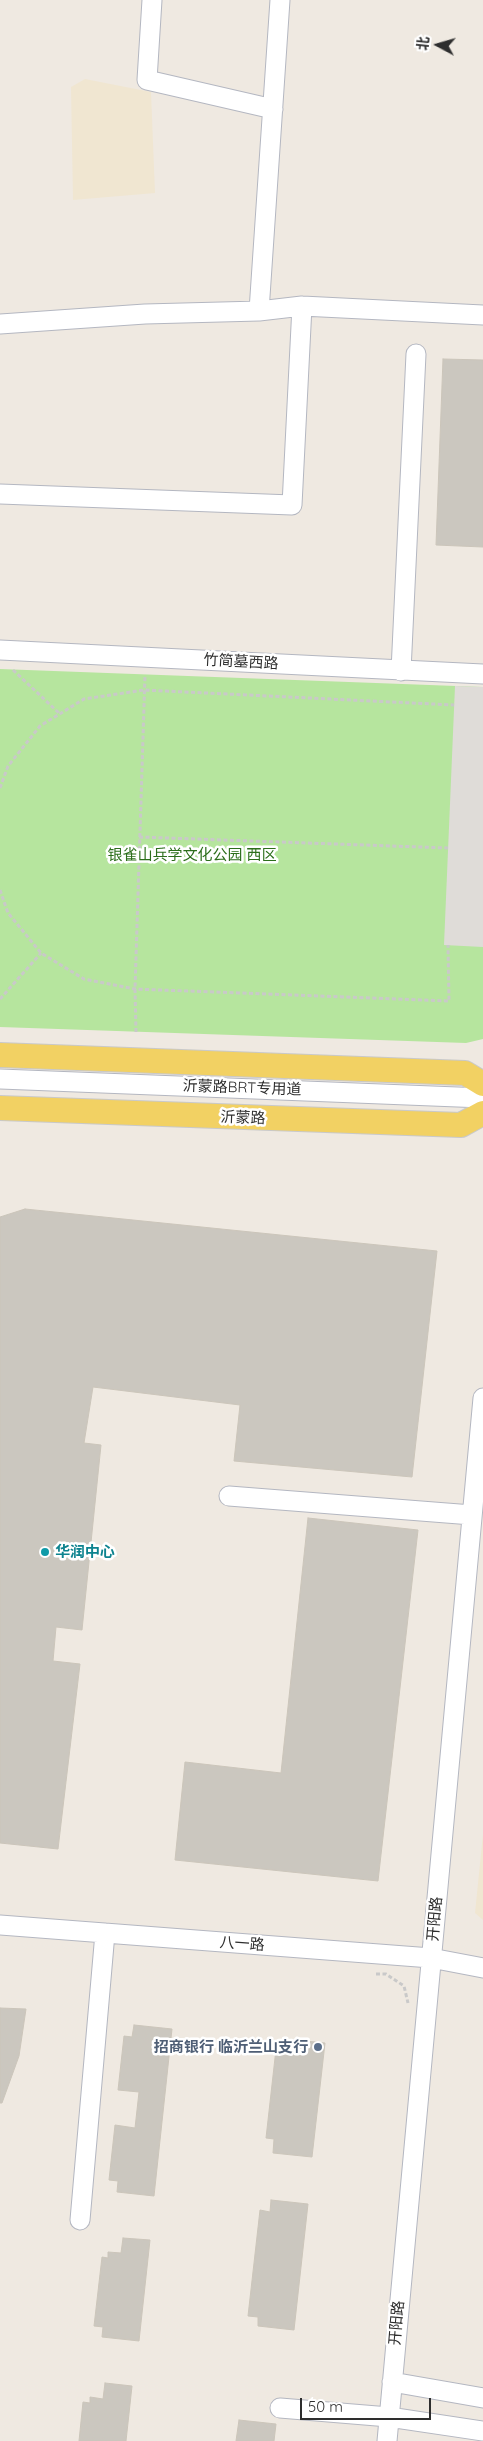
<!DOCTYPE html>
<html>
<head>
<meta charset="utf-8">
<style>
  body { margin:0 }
  #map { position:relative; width:483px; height:2441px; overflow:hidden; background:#efe9e1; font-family:Quicksand,"Noto Sans SC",sans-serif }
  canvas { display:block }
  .north { position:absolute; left:413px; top:20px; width:50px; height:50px; -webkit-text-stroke:4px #fff; paint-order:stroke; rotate:276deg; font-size:14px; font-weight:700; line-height:20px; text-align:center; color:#2e2e2e }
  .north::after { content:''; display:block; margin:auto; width:18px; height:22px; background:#2e2e2e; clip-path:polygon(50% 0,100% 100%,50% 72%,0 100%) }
  .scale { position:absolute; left:300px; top:2398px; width:131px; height:22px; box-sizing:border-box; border:2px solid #2e2e2e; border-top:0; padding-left:6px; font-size:15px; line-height:18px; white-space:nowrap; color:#2e2e2e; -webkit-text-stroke:4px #fff; paint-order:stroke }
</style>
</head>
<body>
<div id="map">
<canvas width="483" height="2441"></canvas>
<div class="north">北</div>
<div class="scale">50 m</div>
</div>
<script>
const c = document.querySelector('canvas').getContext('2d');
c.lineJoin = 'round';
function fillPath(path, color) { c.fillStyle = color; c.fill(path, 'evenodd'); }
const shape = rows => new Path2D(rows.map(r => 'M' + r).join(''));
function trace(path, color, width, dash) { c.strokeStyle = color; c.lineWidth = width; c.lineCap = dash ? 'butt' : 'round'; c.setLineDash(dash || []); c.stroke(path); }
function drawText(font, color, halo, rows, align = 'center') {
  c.font = font + ' Quicksand,"Noto Sans SC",sans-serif'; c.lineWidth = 5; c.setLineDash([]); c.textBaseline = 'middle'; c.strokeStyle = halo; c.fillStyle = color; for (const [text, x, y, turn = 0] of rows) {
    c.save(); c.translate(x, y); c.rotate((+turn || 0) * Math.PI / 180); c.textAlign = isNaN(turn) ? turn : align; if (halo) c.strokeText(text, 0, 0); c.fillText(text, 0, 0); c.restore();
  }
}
fillPath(shape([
  [85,79,151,92,155,193,73,200,71,87],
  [483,1834,483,1920,475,1913]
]), '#f0e6d1');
fillPath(shape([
  [0,669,483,687,483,1039,466,1043,0,1027]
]), '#b6e59e');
fillPath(shape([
  [455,686,483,687,483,947,444,945]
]), '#dfdcd8');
const building = shape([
  [443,359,483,360,483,547,436,545,443,359],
  [25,1209,437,1251,412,1477,234,1461,240,1405,93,1387,84,1443,101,1445,82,1630,56,1627,53,1661,80,1664,58,1849,0,1843,0,1217,25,1209],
  [308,1518,418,1530,378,1881,175,1860,185,1762,281,1773,308,1518],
  [0,2008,26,2009,19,2056,2,2103,0,2103,0,2008],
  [134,2025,172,2029,154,2196,117,2192,118,2181,109,2180,115,2125,135,2128,139,2092,118,2090,124,2036,132,2037,134,2025],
  [286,2039,325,2043,312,2157,273,2153,274,2139,266,2138,276,2049,285,2050,286,2039],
  [271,2200,308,2204,294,2330,258,2326,258,2317,248,2316,260,2210,270,2212,271,2200],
  [123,2238,150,2240,139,2341,102,2337,103,2327,94,2326,102,2257,108,2258,108,2252,121,2253,123,2238],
  [105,2383,132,2386,126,2441,79,2441,83,2402,90,2403,90,2397,103,2399,105,2383],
  [239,2420,276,2424,274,2441,236,2441,239,2420]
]);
fillPath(building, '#cbc7bf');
trace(building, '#cbc5ba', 1);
const minor = shape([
  [152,0,147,80,273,109],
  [259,311,280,0],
  [0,324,145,314,259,311,302,306,483,315],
  [0,494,292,505,302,306],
  [0,650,483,674],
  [401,671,416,354],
  [0,1079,483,1098],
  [229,1496,472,1515],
  [0,1925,431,1958,483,1968],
  [80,2220,105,1933],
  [392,2382,483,2398],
  [280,2408,389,2417,483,2431],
  [387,2441,483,1398]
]);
const major = shape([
  [0,1055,465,1073,483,1084],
  [0,1108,461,1125,483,1113]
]);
trace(minor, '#b4b7c1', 21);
trace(major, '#c9c9c9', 26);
trace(shape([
  [13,670,60,714],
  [0,788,8,766,40,726,84,699,144,690,454,705],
  [139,837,448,848],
  [0,890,8,913,41,953,84,979,135,989,449,1001,448,945],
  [0,999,41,953],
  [136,1032,135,989,145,675],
  [376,1974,386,1974,404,1986,408,2003]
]), '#c9c9c9', 3, [4, 2.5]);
trace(minor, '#fff', 19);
trace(major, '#f2d163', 24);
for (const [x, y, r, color] of [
  [45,1552,5,"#0f9aa8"],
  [318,2047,5,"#5c6f8a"]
]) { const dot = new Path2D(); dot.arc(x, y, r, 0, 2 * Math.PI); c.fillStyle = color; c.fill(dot); trace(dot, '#fff', 2); }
drawText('15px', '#2e2e2e', '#fff', [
  ["竹简墓西路",241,662,3],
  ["沂蒙路BRT专用道",242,1088,2],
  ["沂蒙路",243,1118,2],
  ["开阳路",435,1919,-85],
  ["八一路",242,1944,4],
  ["开阳路",397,2323,-85]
]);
drawText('15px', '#2c6e1b', '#fff', [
  ["银雀山兵学文化公园 西区",192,855]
]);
drawText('bold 15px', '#0d838f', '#fff', [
  ["华润中心",55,1552]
], 'left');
drawText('bold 15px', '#4e5e75', '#fff', [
  ["招商银行 临沂兰山支行",308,2047]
], 'right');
</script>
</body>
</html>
